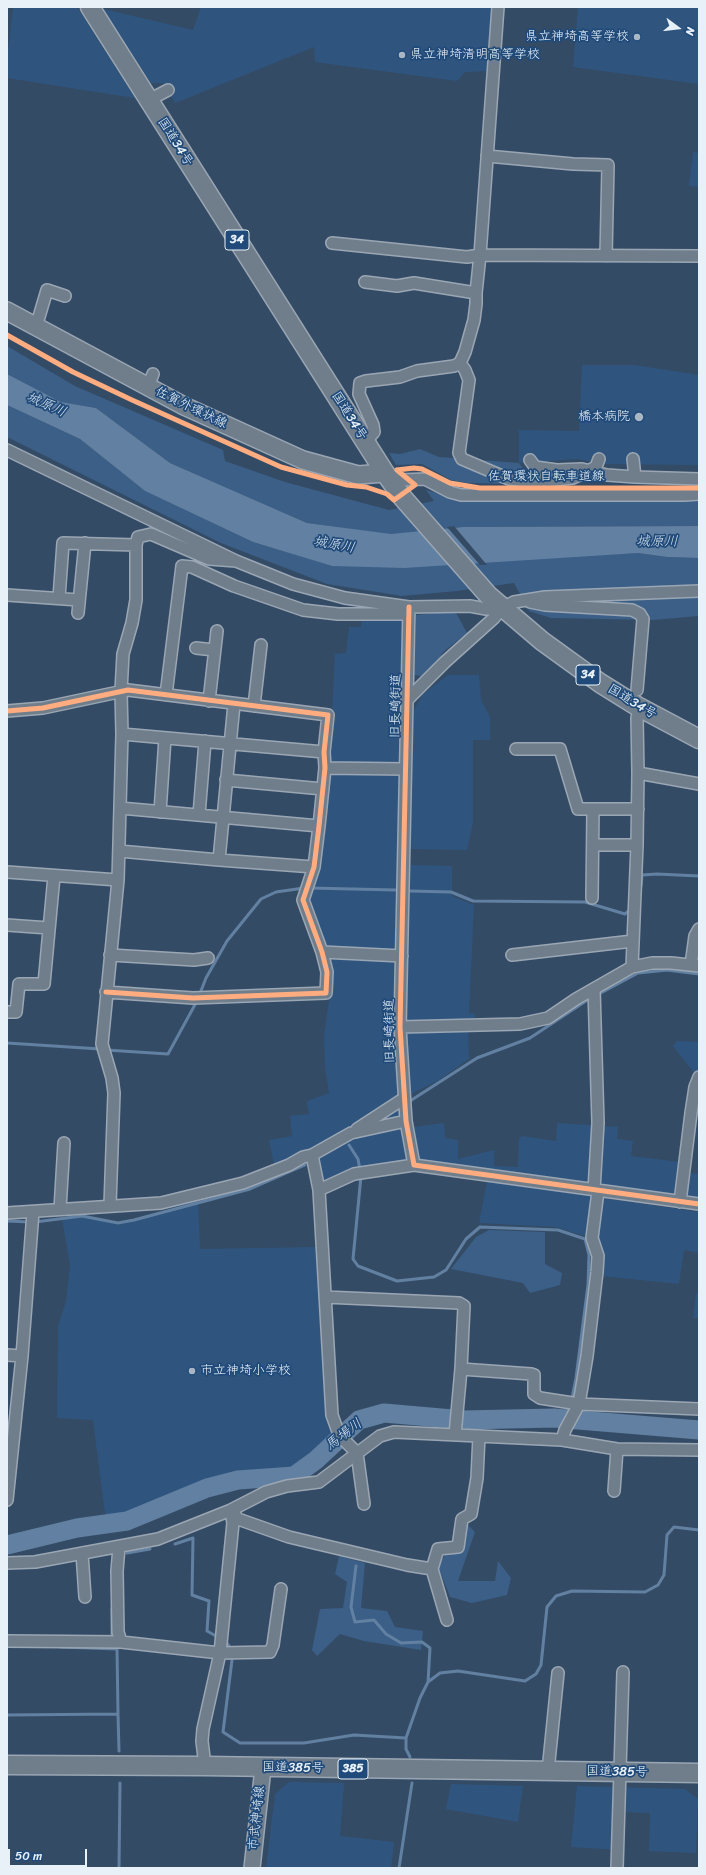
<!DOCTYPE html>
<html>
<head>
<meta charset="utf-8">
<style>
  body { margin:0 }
  #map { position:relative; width:706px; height:1875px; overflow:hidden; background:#344b65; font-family:Sriracha,sans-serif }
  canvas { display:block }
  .frame { position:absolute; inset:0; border:8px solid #e8f1f8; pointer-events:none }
  .north { position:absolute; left:658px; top:8px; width:40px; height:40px; -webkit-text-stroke:3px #1f4a7a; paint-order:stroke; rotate:105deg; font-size:11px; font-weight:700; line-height:16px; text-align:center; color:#e8f1f8 }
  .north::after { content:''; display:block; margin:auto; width:14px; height:18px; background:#e8f1f8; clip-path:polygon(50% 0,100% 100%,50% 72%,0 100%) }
  .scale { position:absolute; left:8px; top:1849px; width:79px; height:18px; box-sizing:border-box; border:2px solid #e8f1f8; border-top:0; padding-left:5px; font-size:12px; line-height:14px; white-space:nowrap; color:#e8f1f8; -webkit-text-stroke:3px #1f4a7a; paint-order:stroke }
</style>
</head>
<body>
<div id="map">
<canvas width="706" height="1875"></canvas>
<div class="frame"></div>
<div class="north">N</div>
<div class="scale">50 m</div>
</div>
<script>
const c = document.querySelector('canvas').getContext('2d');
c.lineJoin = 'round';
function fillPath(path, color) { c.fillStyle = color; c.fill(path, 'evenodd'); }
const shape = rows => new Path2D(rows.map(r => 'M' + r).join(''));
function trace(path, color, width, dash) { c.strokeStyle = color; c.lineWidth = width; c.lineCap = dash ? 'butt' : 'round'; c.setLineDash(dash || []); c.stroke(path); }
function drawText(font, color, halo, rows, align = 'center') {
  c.font = font + ' Sriracha,"Klee One",sans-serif'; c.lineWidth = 3.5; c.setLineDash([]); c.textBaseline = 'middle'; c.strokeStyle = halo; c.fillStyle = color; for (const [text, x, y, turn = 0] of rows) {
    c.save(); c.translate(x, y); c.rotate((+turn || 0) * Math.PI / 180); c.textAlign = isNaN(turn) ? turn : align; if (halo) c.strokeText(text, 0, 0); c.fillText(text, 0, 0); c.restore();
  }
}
fillPath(shape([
  [13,7,77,7,135,98,7,78,7,60],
  [201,7,494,7,488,71,465,72,457,81,315,62,314,47,175,103,165,83,151,83,103,9,193,30],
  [578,7,699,7,699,84,573,67],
  [693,152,699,153,699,187,689,186],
  [582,365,634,365,699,375,699,465,603,464,578,459,519,463,519,430,579,431],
  [362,618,404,618,402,712,413,712,423,694,448,675,479,675,481,700,490,717,490,740,473,740,473,823,467,850,409,849,409,865,452,866,452,896,474,905,469,1013,475,1014,475,1028,468,1028,469,1059,437,1081,411,1094,410,1096,414,1127,444,1123,445,1138,458,1140,458,1159,494,1150,494,1166,518,1167,519,1138,522,1136,556,1141,557,1123,618,1127,617,1139,633,1141,631,1156,688,1163,687,1173,699,1174,699,1202,419,1163,322,1185,313,1149,274,1165,269,1140,292,1136,290,1116,309,1114,307,1101,329,1093,325,1067,324,1037,331,986,330,958,309,898,329,771,335,654,346,653,349,627,361,627],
  [677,1041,699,1042,699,1079,673,1046],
  [487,1181,699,1212,699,1253,684,1250,679,1284,592,1275,592,1251,588,1237,556,1227,479,1223],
  [198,1200,200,1249,319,1247,336,1436,296,1471,227,1477,125,1518,106,1521,93,1420,57,1418,58,1325,66,1302,70,1265,62,1219,86,1216,120,1225],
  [696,1293,699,1293,699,1319,693,1318],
  [289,1782,344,1783,340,1836,394,1842,391,1868,266,1868,275,1794],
  [451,1784,523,1786,518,1822,446,1809],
  [577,1786,685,1789,698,1799,696,1853,649,1851,650,1813,621,1812,619,1850,571,1847]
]), '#2f557f');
fillPath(shape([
  [7,346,75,386,223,450,225,461,285,482,389,510,434,501,426,490,462,500,699,499,699,526,463,527,391,535,307,523,170,463,96,408,61,402,7,374],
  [7,405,80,439,145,491,253,542,333,566,638,553,667,557,699,558,699,616,653,620,551,618,529,611,514,583,457,591,402,596,327,584,221,543,7,437],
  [420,449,439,457,519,463,528,476,509,484,467,483,451,480,422,464,396,465,389,453,400,454],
  [455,611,467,633,443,652,438,661,421,676,414,675,416,615],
  [489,1230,545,1232,545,1264,562,1273,560,1285,530,1293,523,1283,451,1269,476,1237],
  [467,1524,475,1532,458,1581,495,1581,498,1561,511,1578,507,1595,472,1603,450,1597,438,1566,445,1555,461,1553],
  [339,1556,365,1563,361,1608,387,1611,395,1627,423,1631,421,1650,364,1641,340,1634,317,1656,312,1650,320,1609,343,1608,347,1582,335,1574]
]), '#3b5f87');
fillPath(shape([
  [7,374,61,402,96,408,170,463,307,523,391,534,463,527,699,526,699,558,667,557,638,553,404,568,332,566,253,542,145,491,80,439,7,405]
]), '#6280a1');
fillPath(shape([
  [454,526,487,565,480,565,447,527]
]), '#344b65');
trace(shape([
  [641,886,642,875,657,874,699,876],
  [309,888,396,890],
  [409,891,451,892,473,901,585,902,625,914,631,909],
  [597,995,638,973,667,970,699,974],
  [199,996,206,978,227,941,261,899,276,892,304,888],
  [7,1043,100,1049],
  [106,1050,168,1054,197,1001],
  [410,1101,477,1058,530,1038,592,997],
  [349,1145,358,1159,360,1170],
  [361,1176,353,1259,358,1266,397,1281,434,1277,446,1270,466,1239,480,1227,558,1230,585,1239,589,1255,588,1285,576,1378,572,1398,567,1410,568,1416],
  [7,1221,30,1222],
  [35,1222,82,1216,118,1223,134,1220,250,1189,305,1165],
  [175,1544,193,1538,192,1595,209,1601,207,1631,216,1636],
  [127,1553,150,1549],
  [356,1566,351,1607,355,1622,374,1620,386,1634,401,1643,422,1642,430,1648,428,1682],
  [112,1637,112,1609],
  [227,1643,232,1650],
  [232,1660,223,1732,240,1743,304,1743,354,1735,406,1738],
  [118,1714,119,1751],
  [7,1715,118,1714,117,1649,61,1647],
  [410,1757,406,1749,406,1738,420,1698,428,1682,440,1673,458,1671,525,1681,536,1674,541,1665,547,1607,556,1596,572,1591,645,1592,658,1585,664,1575,667,1535,674,1527,699,1530],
  [119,1868,120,1783],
  [399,1868,412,1783]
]), '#6280a1', 3);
trace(shape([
  [7,1545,77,1528,127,1521,207,1488,238,1480,294,1476,316,1460,359,1420,384,1413,464,1420,554,1418,699,1430]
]), '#6280a1', 19);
const minor = shape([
  [149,100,168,90],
  [487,156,573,164,608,165,606,256],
  [332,243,467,257,480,255,699,256],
  [365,282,397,286,414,283,476,293],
  [36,327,47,290,65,296],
  [460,363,465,370,469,380,459,453,462,459,509,479,536,482,536,494],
  [148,387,153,374],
  [365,442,374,432,373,425,359,394,360,383,366,381,400,377,417,371,454,366,460,363,465,352,474,320,476,304,476,293,480,255,498,7],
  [7,450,236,561,293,584,345,598,409,607,470,606,486,609,502,608,514,602,545,597,699,591],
  [633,459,635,477,699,479],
  [530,460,535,467,557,470,582,469,607,475,635,477],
  [387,474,401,480,425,479,450,492,461,495,685,495,699,494],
  [536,482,573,478,596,467,599,459],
  [7,595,79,600],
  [59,598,63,543,136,545],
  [530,602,545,605,632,610,640,614,643,619,637,690],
  [409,607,400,1027,406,1121,414,1165,699,1204],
  [78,613,85,543],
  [196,648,214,650],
  [166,695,182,566,192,567,234,586,303,610,338,614,402,614,409,607],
  [407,700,445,662,494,618,502,608],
  [209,701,217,631],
  [254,706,261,645],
  [7,711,43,708,128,690,328,715,324,752,325,768,319,826,314,867,303,900,322,952,327,972,326,993,193,998,106,992],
  [122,734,324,752],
  [516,749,560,749,578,809,638,809],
  [325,768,405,769],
  [638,773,699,784],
  [226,780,323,789],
  [120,808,319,826],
  [160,812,165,738],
  [199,815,205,741],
  [593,845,637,845],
  [119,851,219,860,234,704],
  [219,860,314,867],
  [7,872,118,880],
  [592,898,593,809],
  [7,925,49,928],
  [322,952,402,956],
  [110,955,194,960,208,958],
  [512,955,633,941],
  [691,965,695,936,699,929],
  [632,967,637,845,638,773,637,717],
  [594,989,598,1123,594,1190],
  [7,1012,16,1012,19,984,44,984,54,876],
  [400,1027,520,1024,548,1018,576,999,632,967,652,963,671,963,699,966],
  [357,1129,400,1101,404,1100],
  [312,1155,319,1190,332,1415,337,1429,344,1440,357,1453,364,1504],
  [319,1190,354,1174,414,1165],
  [680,1202,691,1113,695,1087,699,1077],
  [110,1205,114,1093,112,1078,102,1044,118,880,122,734,121,691,123,654,132,623,136,600,136,545,138,537,151,534,209,559,236,561],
  [60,1209,64,1143],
  [7,1213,161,1203,243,1183,289,1165,303,1157,312,1155,351,1133,406,1121],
  [325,1297,459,1303,464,1306,461,1369],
  [7,1355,22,1356,33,1212],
  [455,1435,461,1369,531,1374,534,1375,534,1394,540,1398,579,1404,699,1409],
  [562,1440,565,1430,579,1404,587,1356,597,1272,598,1256,592,1238,598,1191],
  [614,1491,617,1449],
  [7,1500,22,1356],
  [231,1510,238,1519,289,1537,407,1565,432,1569,447,1620],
  [119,1547,117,1571,118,1632,121,1642],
  [82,1553,85,1597],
  [7,1563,35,1562,158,1539,231,1510,266,1492,287,1486,319,1482,380,1436,394,1432,562,1440,617,1449,699,1450],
  [432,1569,438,1549,458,1547,462,1519,471,1514,477,1478,479,1436],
  [7,1641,121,1642,220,1653,270,1652,273,1645,281,1589],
  [205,1766,202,1741,203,1729,220,1653,233,1523,231,1511],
  [548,1771,558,1673],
  [617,1868,623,1672]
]);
const secondary = shape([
  [252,1868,263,1768]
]);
const primary = shape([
  [7,311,184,406,303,460,358,475,385,473]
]);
const trunk = shape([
  [90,7,385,473,403,498,488,595,542,641,600,683,637,706,699,739],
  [7,1765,205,1766,699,1773]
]);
trace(minor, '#9aa6b3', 14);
trace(secondary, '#9aa6b3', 18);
trace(primary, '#9aa6b3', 20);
trace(trunk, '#9aa6b3', 21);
trace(minor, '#707e8c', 11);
trace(secondary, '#707e8c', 15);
trace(primary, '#707e8c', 17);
trace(trunk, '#707e8c', 18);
trace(shape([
  [7,335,73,372,132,400,281,467,347,485,366,487,387,494,394,500,415,485,397,470],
  [397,470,414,468,422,469,450,483,480,488,699,488],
  [409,607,400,1027,406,1121,414,1165,699,1204],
  [7,711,43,708,128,690,328,715,324,752,325,768,319,826,314,867,303,900,322,952,327,972,326,993,193,998,106,992]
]), '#ffac80', 5);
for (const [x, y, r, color] of [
  [637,37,4,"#a9b7c5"],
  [402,55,4,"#a9b7c5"],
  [639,417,5,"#a9b7c5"],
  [192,1371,4,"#a9b7c5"]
]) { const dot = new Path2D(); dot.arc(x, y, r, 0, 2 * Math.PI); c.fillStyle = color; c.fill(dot); trace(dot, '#1f4a7a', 1.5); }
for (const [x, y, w] of [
  [237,240,24],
  [588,675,24],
  [353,1769,30]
]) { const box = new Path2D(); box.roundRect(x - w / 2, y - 10, w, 20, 3); c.fillStyle = '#1f4a7a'; c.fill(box); trace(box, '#e8f1f8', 1); }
drawText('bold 12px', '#e8f1f8', null, [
  ["34",237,240],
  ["34",588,675],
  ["385",353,1769]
]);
drawText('13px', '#e8f1f8', '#1f4a7a', [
  ["県立神埼高等学校",629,37],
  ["県立神埼清明高等学校",410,55,"left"],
  ["橋本病院",630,417],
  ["市立神埼小学校",200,1371,"left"]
], 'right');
drawText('13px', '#e8f1f8', '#1f4a7a', [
  ["国道34号",175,142,58],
  ["佐賀外環状線",191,408,26],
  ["国道34号",349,416,58],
  ["佐賀環状自転車道線",546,477],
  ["国道34号",632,702,31],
  ["旧長崎街道",396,706,-89],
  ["旧長崎街道",390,1031,-91],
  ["国道385号",293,1768,1],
  ["国道385号",617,1772,1],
  ["市武神埼線",257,1818,-84]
]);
drawText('italic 14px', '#d4e1ec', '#1f4a7a', [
  ["城原川",46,405,24],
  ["城原川",657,542,1],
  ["城原川",334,545,10],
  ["馬場川",344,1435,-38]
]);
</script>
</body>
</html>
